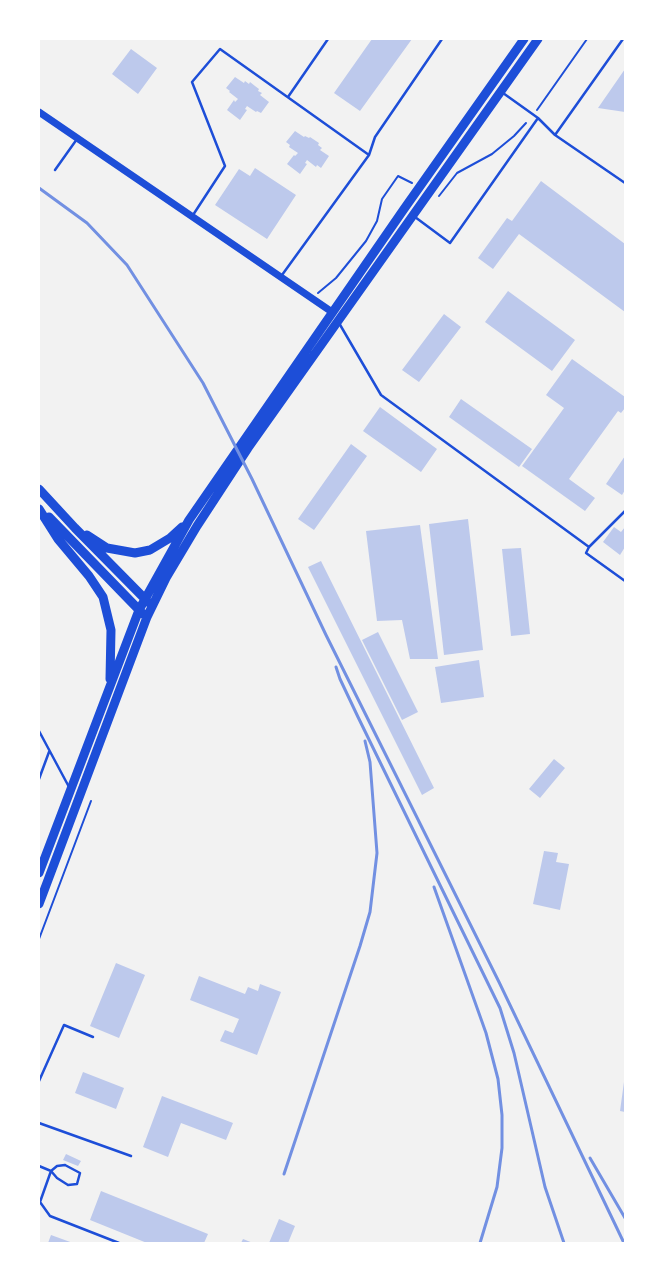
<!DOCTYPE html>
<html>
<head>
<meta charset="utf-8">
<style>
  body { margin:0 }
  #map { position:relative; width:664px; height:1282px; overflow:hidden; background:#f2f2f2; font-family:"Nunito Sans",sans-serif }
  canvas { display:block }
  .frame { position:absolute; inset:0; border:40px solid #fff; pointer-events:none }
</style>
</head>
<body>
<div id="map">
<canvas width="664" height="1282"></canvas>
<div class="frame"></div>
</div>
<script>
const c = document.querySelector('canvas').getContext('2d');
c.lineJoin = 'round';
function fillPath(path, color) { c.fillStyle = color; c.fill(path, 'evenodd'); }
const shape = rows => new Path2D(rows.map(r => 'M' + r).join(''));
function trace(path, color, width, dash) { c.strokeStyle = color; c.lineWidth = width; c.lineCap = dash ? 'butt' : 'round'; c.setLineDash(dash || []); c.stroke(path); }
fillPath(shape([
  [372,39,412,39,360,111,334,93],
  [131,49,157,68,138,94,112,74],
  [625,69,625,112,598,108],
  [235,77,244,83,245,81,249,84,250,82,255,86,259,89,258,91,262,93,260,95,269,102,261,113,257,111,256,112,247,106,245,109,247,110,240,120,227,110,234,100,235,102,238,99,229,92,230,91,226,88],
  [295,131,304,137,305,136,309,138,310,137,319,143,318,145,322,148,320,150,329,156,321,168,317,165,316,167,307,160,305,163,307,164,300,174,287,164,294,155,295,156,298,153,289,147,290,145,286,142],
  [255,168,296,195,267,239,215,205,239,169,250,176],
  [541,181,625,244,625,312,519,234,493,269,478,258,507,218,512,221],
  [508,291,575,340,552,371,485,322],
  [444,314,461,327,419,382,402,370],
  [572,359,625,397,625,408,621,413,618,411,569,479,595,498,585,511,522,466,564,408,546,395],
  [461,399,532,449,519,467,449,417],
  [380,407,437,449,421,472,363,431],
  [351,444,367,456,314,530,298,519],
  [625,456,625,490,622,495,606,484],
  [468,519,483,650,444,655,429,524],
  [420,525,438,659,410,659,402,620,377,621,366,531],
  [614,527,621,532,625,527,625,547,620,555,603,542],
  [521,548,530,634,511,636,502,549],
  [321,561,434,788,422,795,308,567],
  [378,632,418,712,402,720,362,640],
  [479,660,484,697,441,703,435,667],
  [554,759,565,768,540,798,529,789],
  [544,851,558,853,556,862,569,864,560,910,533,904],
  [116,963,145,975,119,1038,90,1026],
  [199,976,245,994,248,987,258,991,260,984,281,992,257,1055,220,1041,225,1030,233,1033,239,1019,190,1000],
  [83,1072,124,1088,116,1109,75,1093],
  [624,1082,625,1082,625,1112,620,1111],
  [162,1096,233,1123,226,1140,181,1123,168,1157,143,1147],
  [66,1154,81,1161,78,1166,63,1160],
  [101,1191,208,1234,204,1243,147,1243,90,1220],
  [279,1219,295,1226,288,1243,269,1243],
  [51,1235,73,1243,48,1243],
  [243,1239,253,1243,241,1243]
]), '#bdc9ec');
trace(shape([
  [537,110,587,39],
  [439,196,457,173,492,154,514,136,526,123],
  [318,293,336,278,366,241,377,221,382,199,398,176,412,183],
  [39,939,91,801]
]), '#1d4ed8', 2);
trace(shape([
  [503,93,538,118,555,135,625,183],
  [288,97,328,39],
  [555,135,623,39],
  [369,155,375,137,442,39],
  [55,170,77,139],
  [193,215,225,166,192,82,220,49,369,155,282,275],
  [415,217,450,243,538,118],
  [339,323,381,395,589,547],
  [625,511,589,547,586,553,625,581],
  [39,731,69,787],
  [39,779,49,752],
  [39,1081,64,1025,93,1037],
  [39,1123,131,1156],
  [65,1165,80,1173,77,1184,68,1185,57,1178,51,1171,57,1166,65,1165],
  [39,1166,51,1171,40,1202,50,1216,119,1243]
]), '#1d4ed8', 2.5);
trace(shape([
  [39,112,332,312]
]), '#1d4ed8', 7);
trace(shape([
  [39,489,75,528,148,602],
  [39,509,58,539,89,576,103,597,111,630,110,679],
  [49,517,143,614],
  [87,535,107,548,135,553,150,550,170,538,182,527],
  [39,873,139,610,189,520,404,209,524,39],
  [39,904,147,617,166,578,197,526,248,448,538,39]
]), '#1d4ed8', 9);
trace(shape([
  [39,188,87,223,127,265,203,383,252,479,326,635,499,982,624,1243],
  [336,667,340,679,358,717,500,1008,514,1053,545,1187,564,1243],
  [434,887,486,1033,498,1079,502,1115,502,1148,497,1187,480,1243],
  [590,1158,625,1218],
  [284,1174,360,946,370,912,377,853,370,762,365,741]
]), '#7290e2', 3);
</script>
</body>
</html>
